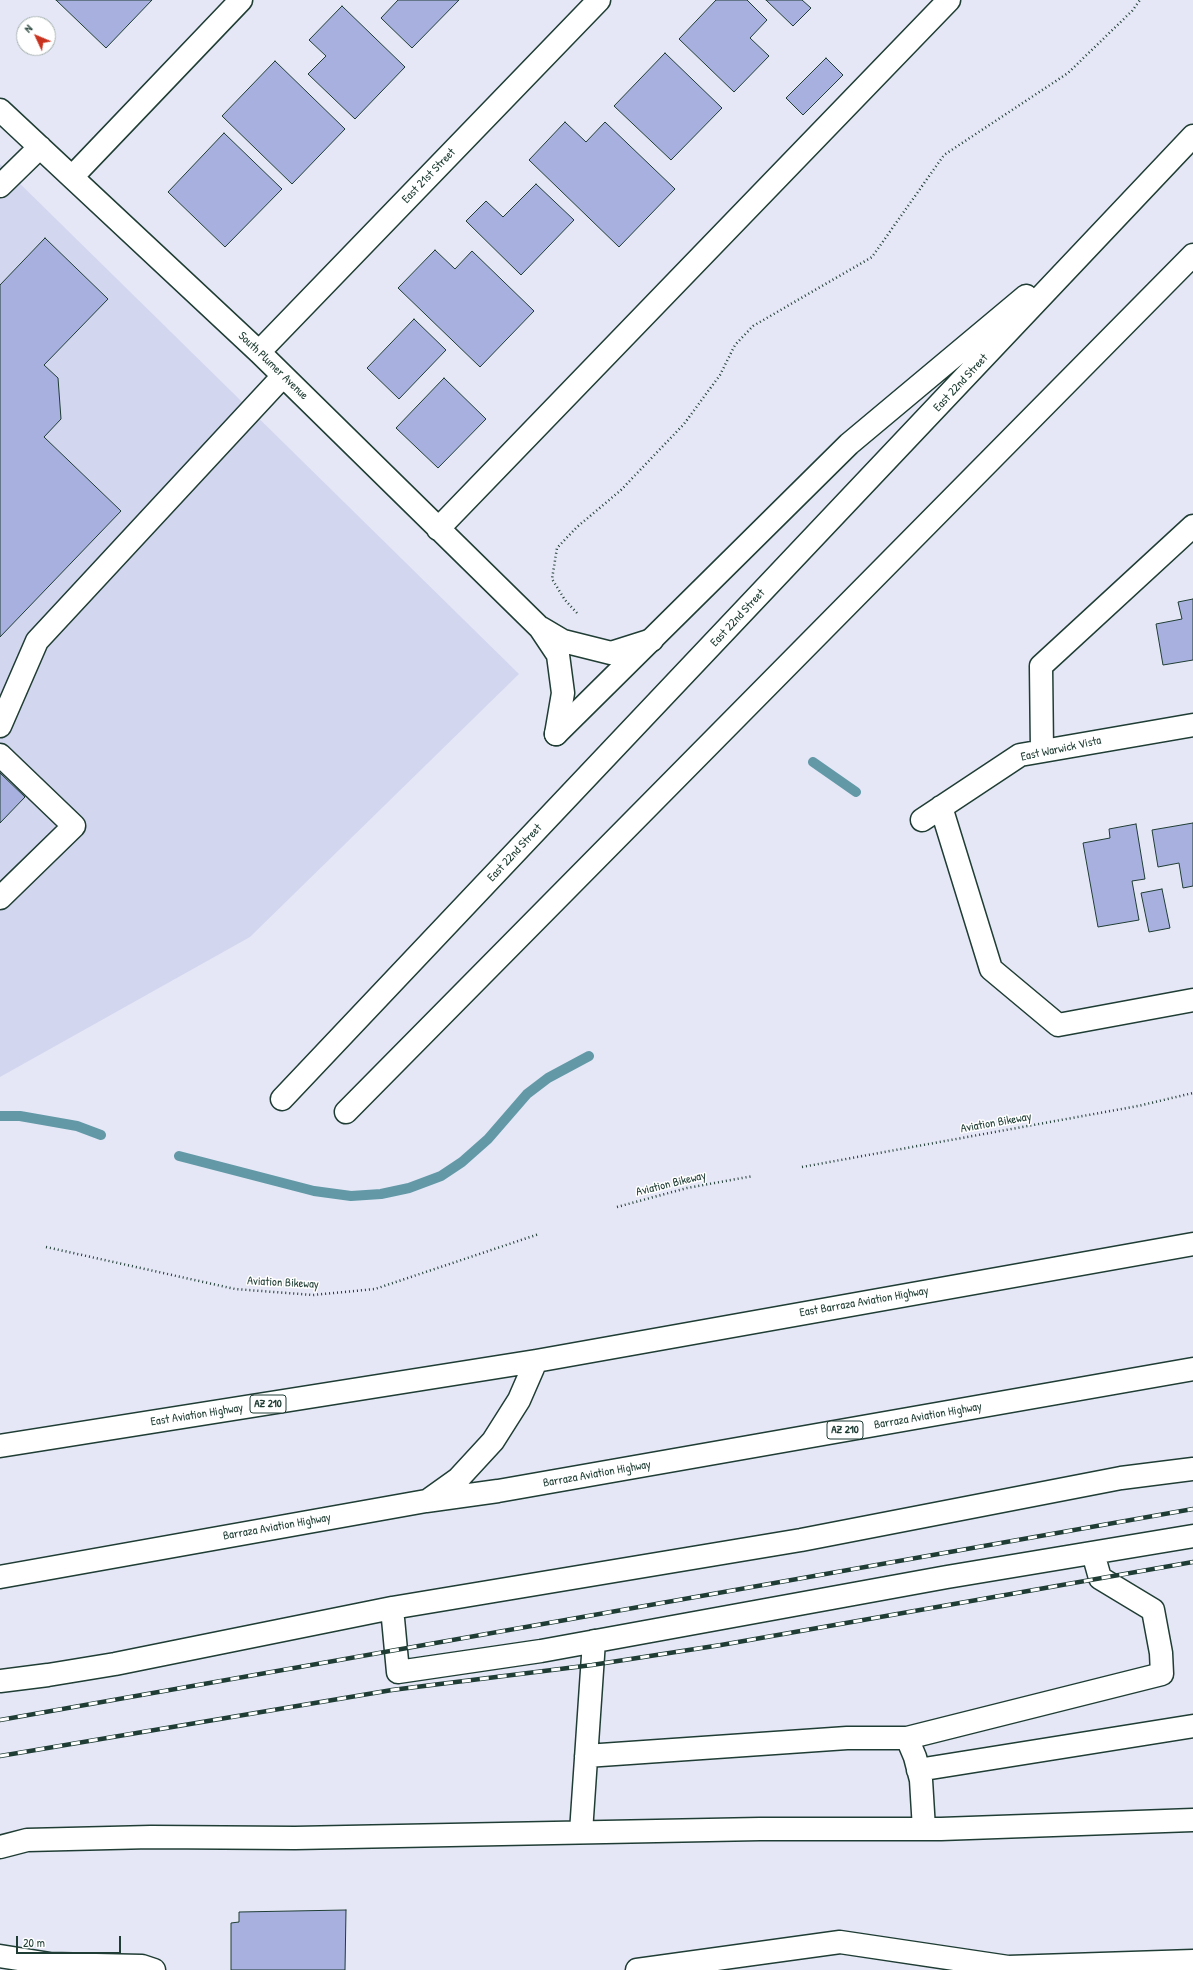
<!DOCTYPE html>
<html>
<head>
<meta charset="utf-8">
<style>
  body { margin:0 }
  #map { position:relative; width:1193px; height:1970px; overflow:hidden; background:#e5e7f6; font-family:"Patrick Hand",sans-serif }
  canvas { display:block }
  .north { position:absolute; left:16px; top:16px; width:40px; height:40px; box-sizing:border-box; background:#fff; border:1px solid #a5b1ae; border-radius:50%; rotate:314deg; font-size:11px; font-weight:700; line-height:16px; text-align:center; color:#1f3d34 }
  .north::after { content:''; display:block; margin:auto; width:14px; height:18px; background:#c8321e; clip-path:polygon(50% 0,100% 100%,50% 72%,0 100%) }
  .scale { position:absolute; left:16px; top:1936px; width:105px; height:18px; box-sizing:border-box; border:2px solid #1f3d34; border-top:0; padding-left:5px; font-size:12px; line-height:14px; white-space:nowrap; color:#1f3d34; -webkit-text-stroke:3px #fff; paint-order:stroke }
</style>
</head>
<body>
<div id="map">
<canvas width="1193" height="1970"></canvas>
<div class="north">N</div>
<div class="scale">20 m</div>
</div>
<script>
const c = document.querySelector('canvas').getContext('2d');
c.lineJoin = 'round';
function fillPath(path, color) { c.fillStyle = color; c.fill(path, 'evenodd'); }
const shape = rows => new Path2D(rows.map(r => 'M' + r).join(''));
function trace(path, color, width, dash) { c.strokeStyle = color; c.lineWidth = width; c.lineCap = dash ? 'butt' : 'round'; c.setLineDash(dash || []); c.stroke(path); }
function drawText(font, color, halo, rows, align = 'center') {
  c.font = font + ' "Patrick Hand",sans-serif'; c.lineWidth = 3; c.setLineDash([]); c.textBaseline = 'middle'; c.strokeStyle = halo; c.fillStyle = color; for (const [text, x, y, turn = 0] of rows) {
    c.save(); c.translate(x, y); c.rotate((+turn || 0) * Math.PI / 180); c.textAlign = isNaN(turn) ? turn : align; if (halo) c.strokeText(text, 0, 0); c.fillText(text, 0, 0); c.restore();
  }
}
fillPath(shape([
  [0,164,519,674,250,937,0,1077]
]), '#d3d6ef');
trace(shape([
  [813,762,856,792],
  [0,1116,20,1116,77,1126,101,1135],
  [179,1156,314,1191,351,1196,381,1194,409,1188,441,1176,462,1162,488,1139,527,1094,548,1078,589,1056]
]), '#6399a7', 10);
const building = shape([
  [56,0,152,0,106,48,56,0],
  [398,0,459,0,412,48,381,18,398,0],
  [716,0,747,0,767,20,750,38,769,56,734,92,679,39,716,0],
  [766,0,802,0,811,8,793,26,766,0],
  [342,6,405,67,355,119,308,74,326,56,309,40,342,6],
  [665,53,722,108,671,160,614,106,665,53],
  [826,58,843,75,803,115,786,98,826,58],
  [275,61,345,129,292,184,222,116,275,61],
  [565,122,586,142,605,122,675,189,619,247,529,160,565,122],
  [224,133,282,189,225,247,168,192,224,133],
  [536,184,574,220,521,275,466,221,486,201,503,217,536,184],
  [45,238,108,299,44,365,58,378,61,419,44,437,121,511,0,637,0,285,45,238],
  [435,250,455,269,472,251,534,311,480,367,398,288,435,250],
  [414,319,446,350,399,399,367,368,414,319],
  [444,378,486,419,438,468,396,428,444,378],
  [1193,599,1193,660,1163,665,1156,624,1182,619,1178,602,1193,599],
  [0,773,25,797,0,823,0,773],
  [1193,823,1193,886,1183,888,1179,863,1158,867,1152,830,1193,823],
  [1136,824,1145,879,1132,881,1139,920,1098,927,1083,843,1110,838,1109,829,1136,824],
  [1162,889,1170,928,1149,932,1141,893,1162,889],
  [346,1910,345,1970,231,1970,231,1923,239,1922,239,1912,346,1910]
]);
fillPath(building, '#a8b0e0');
trace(building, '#1f3d34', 1);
const minor = shape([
  [0,110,259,352,540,628,558,655,563,693,556,734],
  [72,177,241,0],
  [0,186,40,147],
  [259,352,599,0],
  [438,529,949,0],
  [541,628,563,641,611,653,652,640],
  [0,726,37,641,283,376],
  [1042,751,1041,666,1193,526],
  [0,755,74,826,0,898],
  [941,807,991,969,1058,1025,1193,1000],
  [922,820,1020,755,1193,725],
  [392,1608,398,1672,541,1651,947,1577,1193,1536],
  [0,1681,48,1675,115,1664,392,1608,801,1540,1121,1478,1193,1469],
  [907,1738,1162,1674,1161,1653,1153,1610,1100,1578,1093,1553],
  [586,1756,847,1738,907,1738,915,1757,921,1780,924,1829],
  [918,1770,1193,1726],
  [581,1832,594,1641],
  [0,1847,27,1840,151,1837,295,1838,760,1829,941,1829,1193,1820],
  [0,1956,50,1964,142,1966,154,1970],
  [637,1970,840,1942,1008,1967,1193,1961]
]);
const major = shape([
  [556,734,849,444,1026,296],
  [282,1099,1193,136],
  [346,1112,1193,255],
  [0,1446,536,1361,1193,1244],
  [430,1499,458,1479,493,1441,519,1400,536,1361],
  [0,1577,426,1501,498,1491,1193,1369]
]);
trace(minor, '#1f3d34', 25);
trace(major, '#1f3d34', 25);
trace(shape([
  [577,613,565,600,552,579,557,548,577,527,621,490,684,424,720,375,735,345,753,326,872,257,944,155,1068,73,1132,11,1140,0],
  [802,1167,1138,1106,1193,1093],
  [617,1207,687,1188,753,1176],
  [46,1247,235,1289,313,1295,375,1289,539,1234]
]), '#1f3d34', 2.5, [1, 3]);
trace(minor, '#fff', 22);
trace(major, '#fff', 22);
const rail = shape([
  [0,1720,1193,1509],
  [0,1756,392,1690,592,1665,721,1645,1193,1562]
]);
trace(rail, '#1f3d34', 4.5);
trace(rail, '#fff', 3, [9]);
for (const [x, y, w] of [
  [268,1404,36],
  [845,1430,36]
]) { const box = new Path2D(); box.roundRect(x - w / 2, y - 9, w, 18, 3); c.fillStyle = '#fff'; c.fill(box); trace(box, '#1f3d34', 1); }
drawText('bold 11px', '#1f3d34', null, [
  ["AZ 210",268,1404],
  ["AZ 210",845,1430]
]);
drawText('12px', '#1f3d34', '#fff', [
  ["East 21st Street",429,176,-46],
  ["South Plumer Avenue",273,366,44],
  ["East 22nd Street",961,383,-47],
  ["East 22nd Street",738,618,-47],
  ["East Warwick Vista",1061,749,-12],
  ["East 22nd Street",515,853,-47],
  ["Aviation Bikeway",996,1123,-10],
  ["Aviation Bikeway",671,1184,-14],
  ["Aviation Bikeway",283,1283,3],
  ["East Barraza Aviation Highway",864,1302,-10],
  ["East Aviation Highway",197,1415,-9],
  ["Barraza Aviation Highway",928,1416,-10],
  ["Barraza Aviation Highway",597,1474,-10],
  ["Barraza Aviation Highway",277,1527,-10]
]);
</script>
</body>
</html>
